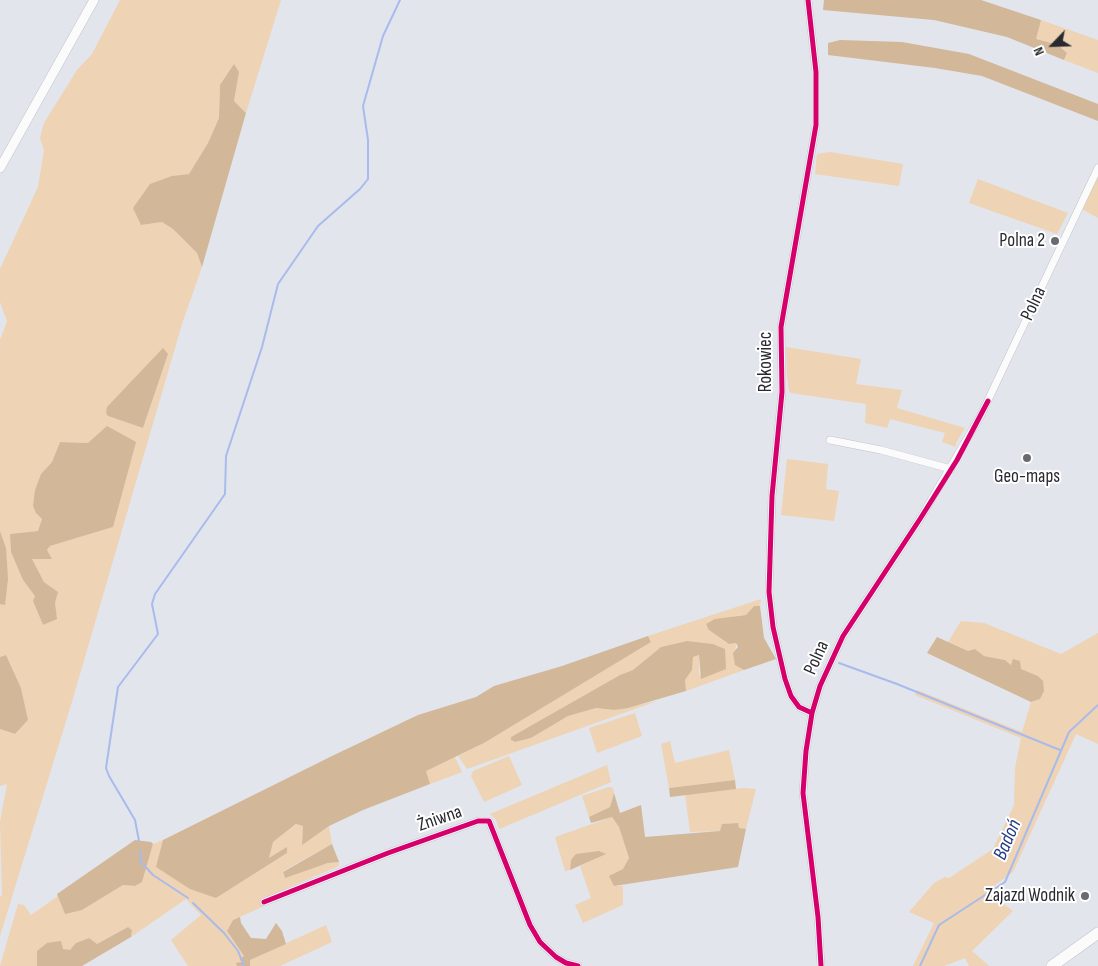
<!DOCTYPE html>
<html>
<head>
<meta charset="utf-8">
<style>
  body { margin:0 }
  #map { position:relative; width:1098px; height:966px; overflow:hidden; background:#e2e5ec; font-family:"Sofia Sans Condensed",sans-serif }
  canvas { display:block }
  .north { position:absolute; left:1028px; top:20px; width:50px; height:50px; -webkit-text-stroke:4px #fff; paint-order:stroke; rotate:246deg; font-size:14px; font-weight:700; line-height:20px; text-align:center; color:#282a2f }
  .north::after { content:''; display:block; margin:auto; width:18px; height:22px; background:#282a2f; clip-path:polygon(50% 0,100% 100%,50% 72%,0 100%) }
</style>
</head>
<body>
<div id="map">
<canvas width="1098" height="966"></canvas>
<div class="north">N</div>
</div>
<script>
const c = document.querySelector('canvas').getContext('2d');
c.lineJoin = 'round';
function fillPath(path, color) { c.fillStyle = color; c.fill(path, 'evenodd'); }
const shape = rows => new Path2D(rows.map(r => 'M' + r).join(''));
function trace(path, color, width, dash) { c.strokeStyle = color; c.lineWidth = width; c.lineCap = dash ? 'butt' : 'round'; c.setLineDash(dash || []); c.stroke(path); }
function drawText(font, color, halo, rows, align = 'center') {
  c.font = font + ' "Sofia Sans Condensed",sans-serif'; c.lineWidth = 4; c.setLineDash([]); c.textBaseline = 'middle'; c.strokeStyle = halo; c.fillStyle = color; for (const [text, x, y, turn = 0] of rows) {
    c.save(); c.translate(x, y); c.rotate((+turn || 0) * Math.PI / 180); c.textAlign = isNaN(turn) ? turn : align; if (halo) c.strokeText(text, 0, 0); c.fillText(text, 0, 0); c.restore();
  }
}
fillPath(shape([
  [120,0,281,0,246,113,234,101,239,72,220,85,219,118,208,143,189,174,172,176,141,225,162,222,173,229,197,253,202,267,182,324,71,705,0,936,0,897,2,895,0,822,7,784,0,786,0,729,15,734,28,720,21,688,6,655,0,657,0,604,5,604,6,548,0,531,0,340,7,321,0,302,0,269,38,187,44,150,40,138,44,123,77,70,92,54],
  [168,354,143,428,108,416],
  [60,442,88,443,113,527,50,546,47,550,52,559,32,559,44,582,58,592,55,603,56,619,43,625,33,601,36,596,23,580,11,552,10,534,38,531,42,519,36,513,41,474,52,462],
  [1041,20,1098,40,1098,73,1064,60,1067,53,1058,45,1035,40],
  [830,152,903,164,899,186,815,174,817,154],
  [1098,175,1098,218,1082,209],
  [978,179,1068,213,1057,234,969,203],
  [786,347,861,359,856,384,902,390,897,408,965,428,956,443,956,447,942,442,945,433,890,419,887,428,865,423,866,404,791,393,789,391,787,376],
  [787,459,828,464,826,489,839,491,834,521,781,515],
  [761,599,760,606,754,606,746,615,734,616,709,630,729,644,736,643,735,665,744,670,686,691,685,680,692,670,693,657,699,655,699,675,725,660,725,649,713,644,687,641,661,647,633,670,620,675,511,737,511,740,515,742,531,738,568,716,596,708,614,710,657,701,467,769,458,756,484,743,651,642,648,636],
  [961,621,984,623,1061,654,1098,633,1098,744,1076,734,1013,872,987,891,1013,911,972,951,989,966,969,966,965,958,944,966,913,966,934,923,909,912,934,883,945,877,949,878,993,849,1014,805,1015,768,1021,738,915,695,917,690,1022,732,1031,702,1040,699,1038,676,1011,665,1005,660,984,656,975,649,968,651,948,642],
  [635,713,642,736,597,753,589,728],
  [670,741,675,763,729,750,735,780,669,788,661,744],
  [509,756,522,785,484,802,471,776,473,771],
  [455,757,462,772,430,784,425,771],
  [607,765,611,782,499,829,496,820,490,814],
  [609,787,613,788,614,793,610,807,589,817,582,796],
  [743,788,756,789,746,829,739,828,738,823,723,824,720,831,690,832,685,794],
  [612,817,619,827,629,858,614,886,623,886,623,905,583,923,575,905,591,898,580,866,605,854,571,860,570,870,565,871,555,837],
  [297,824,303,826,302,844,329,826,332,844,283,871,284,877,329,863,339,862,339,866,262,899,264,906,233,920,227,931,244,956,237,966,188,966,171,940,201,915,186,899,131,937,132,930,128,927,97,944,89,938,76,943,70,950,37,951,37,966,0,966,18,904,24,905,31,915,58,896,62,904,82,910,123,885,135,886,142,882,153,844,163,840,157,867,216,898,287,853,269,858,273,842],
  [326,925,332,942,280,966,250,966,250,960]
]), '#eed3b4');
fillPath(shape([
  [824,0,981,0,1041,20,1036,39,1058,45,1067,53,1064,60,1007,37,934,20,823,10],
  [840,40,902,42,969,54,1098,104,1098,121,982,76,935,68,828,55,828,43],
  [234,64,239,72,234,101,246,113,202,267,197,253,173,229,162,222,141,225,133,208,150,184,172,176,189,174,208,143,219,118,220,85],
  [163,348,168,354,143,428,108,416,106,413,107,407],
  [107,426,136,442,113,527,50,546,47,550,52,559,32,559,44,582,58,592,55,603,57,619,43,625,33,601,35,596,23,580,11,552,10,534,38,531,42,519,36,513,33,506,35,490,41,474,52,462,60,442,88,443],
  [0,531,6,548,8,579,5,605,0,604],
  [754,606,760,606,764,638,776,659,744,670,735,665,733,653,738,647,736,643,729,644,709,630,706,624,715,619,746,615],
  [648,636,651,642,484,743,426,771,430,784,363,810,329,826,302,845,303,826,296,824,273,842,269,858,287,847,287,853,216,898,190,889,156,867,163,840,332,756,418,715,476,697,494,686,562,666],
  [937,637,968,651,975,649,984,656,1005,660,1011,665,1013,659,1020,661,1021,669,1038,676,1043,681,1044,691,1040,699,1031,702,927,653],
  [687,641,713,644,725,649,726,669,701,679,699,655,693,657,692,670,685,680,686,691,628,708,614,710,596,708,568,716,531,738,515,742,511,740,511,737,620,675,633,670,661,647],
  [6,655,21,688,28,720,15,734,0,729,0,657],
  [735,780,736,789,670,797,669,788],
  [614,793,620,813,641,805,645,837,720,831,722,824,738,823,739,828,746,829,738,867,614,886,609,876,623,869,629,858,619,827,612,817,591,823,589,817,610,807],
  [135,840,151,842,153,844,142,882,135,886,123,885,82,910,65,914,57,894],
  [332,844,339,862,328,863,285,878,283,872],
  [599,851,606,854,570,870,571,860,576,854],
  [240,917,241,923,251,938,266,939,276,923,282,931,286,944,250,960,250,966,237,966,236,963,241,962,240,959,244,956,227,931,233,920],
  [128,927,132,930,131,937,82,966,37,966,37,951,47,943,61,941,63,949,70,950,76,943,89,938,97,944]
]), '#d2b798');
trace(shape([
  [839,663,897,684,1060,750],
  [139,841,135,820,109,776,106,768,118,687,158,634,152,604,155,594,225,494,226,456,262,347,278,284,318,226,360,189,368,179,368,140,363,106,383,36,400,0],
  [140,851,141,862,153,875,188,898],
  [193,903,224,933,238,951,244,966],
  [920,966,939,925,1005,882,1069,732,1098,705]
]), '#a8bbec', 2);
const minor = shape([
  [808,0,816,72,816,125,781,327,782,392,772,496,769,592,773,627,785,679,791,696,799,707,812,713],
  [830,440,881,450,951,469],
  [264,902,388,853,478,821,489,821,530,925,540,942,556,957,566,963,578,966],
  [821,966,818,917,803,793,806,751,812,713,820,686,843,636,920,519,981,415,1098,168]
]);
const tertiary = shape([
  [0,168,94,0]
]);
const primary = shape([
  [1052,966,1098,933]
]);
trace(minor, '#c0c3c9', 8);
trace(tertiary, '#c0c3c9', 10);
trace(primary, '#c0c3c9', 12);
trace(minor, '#fbfbfc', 7);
trace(tertiary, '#fbfbfc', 9);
trace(primary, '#fbfbfc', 11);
trace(shape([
  [808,0,816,72,816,125,781,327,782,392,772,496,769,592,773,627,785,679,791,696,799,707,812,713],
  [264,902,388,853,478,821,489,821,530,925,540,942,556,957,566,963,578,966],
  [821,966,818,917,803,793,806,751,812,713,820,686,843,636,920,519,957,460,988,401]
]), '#d6006c', 5);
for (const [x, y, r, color] of [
  [1055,241,5,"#696b71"],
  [1027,458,5,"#696b71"],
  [1085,896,5,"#696b71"]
]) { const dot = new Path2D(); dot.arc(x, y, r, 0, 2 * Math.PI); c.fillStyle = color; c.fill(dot); trace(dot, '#fff', 2); }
drawText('19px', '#282a2f', '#fff', [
  ["Polna 2",1045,241],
  ["Geo-maps",1027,477,"center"],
  ["Zajazd Wodnik",1075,896]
], 'right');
drawText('19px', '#282a2f', '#fff', [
  ["Polna",1034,304,-65],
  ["Rokowiec",766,362,-90],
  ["Polna",817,658,-66],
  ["Żniwna",440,819,-19]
]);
drawText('italic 20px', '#243b88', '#fff', [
  ["Badoń",1008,840,-67]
]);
</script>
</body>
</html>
